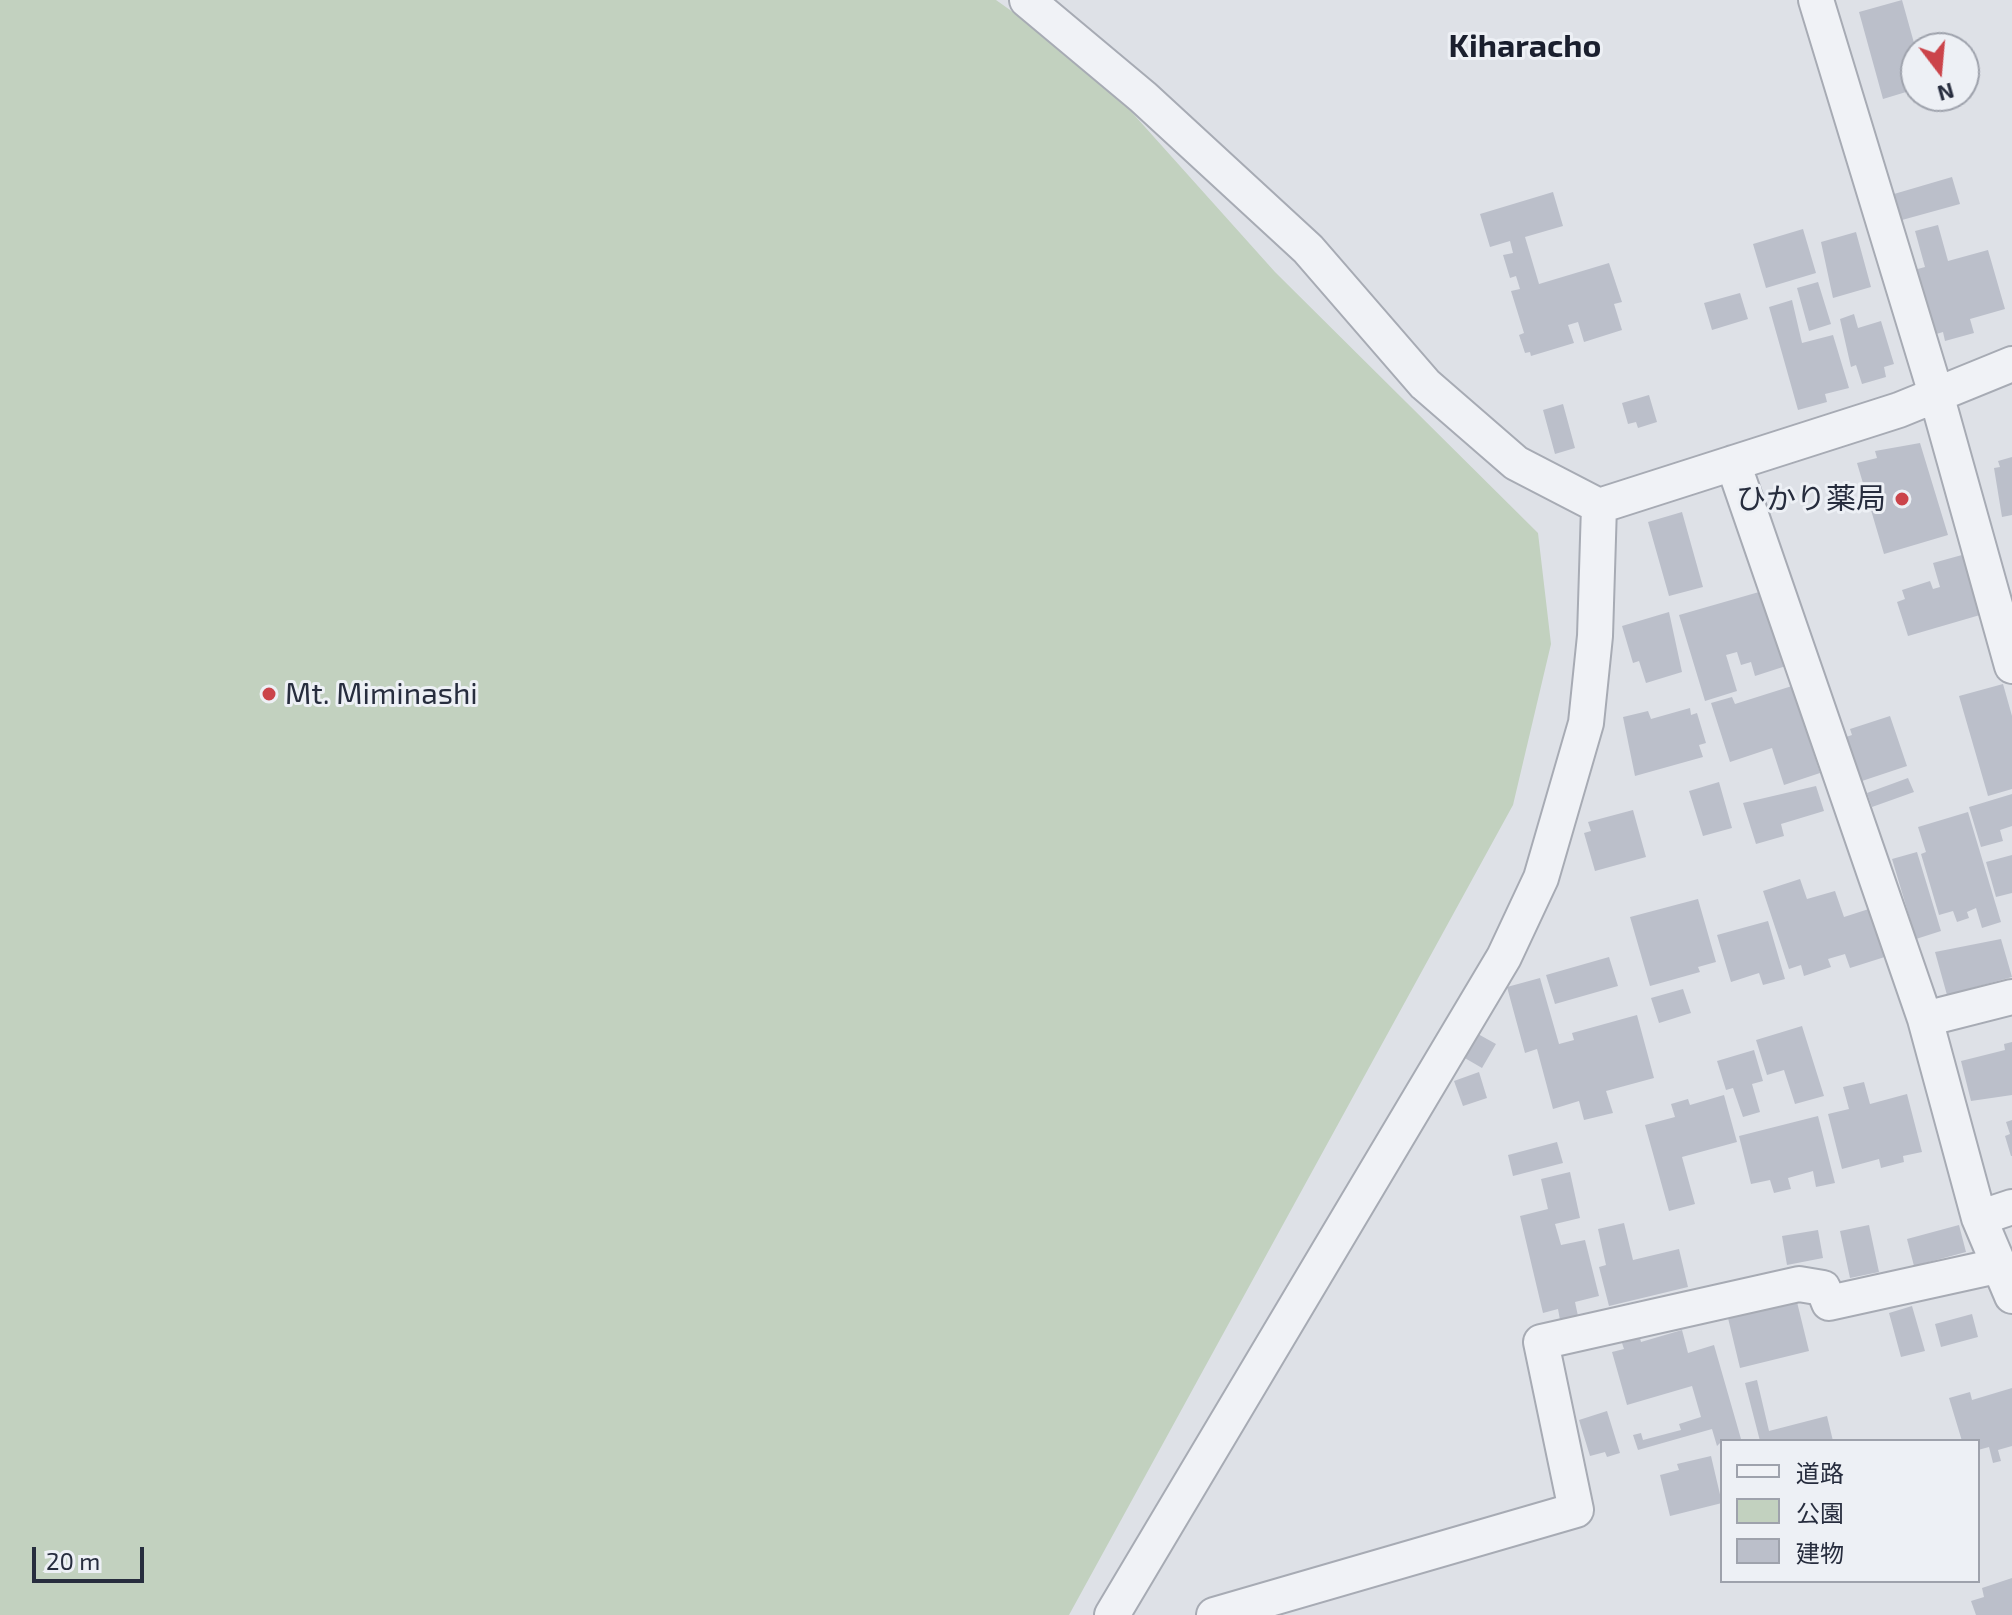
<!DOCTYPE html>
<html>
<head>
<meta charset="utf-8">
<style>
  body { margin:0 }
  #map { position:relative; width:2012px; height:1615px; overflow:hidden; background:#dee1e7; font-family:"Exo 2","Noto Sans JP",sans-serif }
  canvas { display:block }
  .legend { position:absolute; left:1720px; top:1439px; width:260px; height:144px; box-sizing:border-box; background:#edf0f5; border:2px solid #9ea2ac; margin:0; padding:10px 14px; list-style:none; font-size:24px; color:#272d3e }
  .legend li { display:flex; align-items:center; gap:16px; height:40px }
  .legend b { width:40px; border:2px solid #9ea2ac }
  .north { position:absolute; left:1900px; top:32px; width:80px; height:80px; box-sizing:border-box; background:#edf0f5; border:2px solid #9ea2ac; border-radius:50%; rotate:164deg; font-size:22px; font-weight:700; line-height:32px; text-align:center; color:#272d3e }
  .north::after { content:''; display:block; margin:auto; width:28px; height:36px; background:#cb444a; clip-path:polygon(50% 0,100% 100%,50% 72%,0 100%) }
  .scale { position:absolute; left:32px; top:1547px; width:112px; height:36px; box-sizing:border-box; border:4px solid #272d3e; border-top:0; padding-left:10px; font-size:24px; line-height:28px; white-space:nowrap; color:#272d3e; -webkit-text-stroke:6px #edf0f5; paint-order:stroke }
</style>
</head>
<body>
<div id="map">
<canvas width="2012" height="1615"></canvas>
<ul class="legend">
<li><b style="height:10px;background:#f0f2f6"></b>道路</li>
<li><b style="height:22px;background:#c2d1bf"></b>公園</li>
<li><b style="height:22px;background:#bbbfca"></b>建物</li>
</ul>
<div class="north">N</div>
<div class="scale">20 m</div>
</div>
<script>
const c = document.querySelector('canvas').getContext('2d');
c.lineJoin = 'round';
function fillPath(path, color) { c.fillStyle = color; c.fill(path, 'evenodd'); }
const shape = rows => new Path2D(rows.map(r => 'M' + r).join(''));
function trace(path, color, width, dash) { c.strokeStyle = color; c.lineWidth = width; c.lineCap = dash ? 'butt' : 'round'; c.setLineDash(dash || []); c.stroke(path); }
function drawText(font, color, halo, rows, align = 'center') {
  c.font = font + ' "Exo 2","Noto Sans JP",sans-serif'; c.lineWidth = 6; c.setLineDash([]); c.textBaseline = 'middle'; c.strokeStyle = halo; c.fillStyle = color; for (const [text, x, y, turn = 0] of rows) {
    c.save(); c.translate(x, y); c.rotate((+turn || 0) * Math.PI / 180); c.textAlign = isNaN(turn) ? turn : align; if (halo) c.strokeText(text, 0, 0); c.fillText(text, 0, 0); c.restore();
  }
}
fillPath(shape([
  [0,0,996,0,1093,69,1275,272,1538,533,1551,644,1513,805,1069,1615,0,1615]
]), '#c2d1bf');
fillPath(shape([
  [1902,0,1916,50,1916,89,1883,99,1859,12],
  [1952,177,1960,204,1902,220,1894,194],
  [1553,192,1563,226,1525,237,1539,284,1609,263,1622,302,1614,304,1622,330,1584,342,1578,322,1568,325,1574,343,1531,356,1530,352,1525,353,1519,335,1524,333,1511,291,1520,289,1516,276,1510,278,1503,255,1513,253,1510,241,1490,247,1480,214],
  [1938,225,1948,261,1988,250,2005,309,1970,319,1974,333,1945,341,1943,332,1933,335,1914,270,1925,267,1915,231],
  [1803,229,1816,273,1766,288,1753,244],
  [1856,232,1871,287,1833,298,1821,242],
  [1818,282,1831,324,1809,331,1797,288],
  [1740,293,1748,319,1712,330,1704,303],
  [1792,300,1802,343,1833,335,1849,388,1825,394,1827,402,1798,410,1769,307],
  [1854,314,1858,328,1881,321,1894,364,1884,367,1886,377,1862,384,1856,365,1851,367,1840,319],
  [1649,395,1657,422,1638,428,1636,422,1628,424,1622,403],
  [1563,404,1575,448,1555,454,1543,410],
  [1920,443,1948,535,1884,554,1857,463,1877,458,1875,451],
  [2012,457,2012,515,2002,517,1994,468,2000,467,1998,461],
  [1682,512,1703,587,1669,596,1648,522],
  [1962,555,1980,615,1908,636,1897,602,1905,599,1902,590,1930,581,1933,589,1940,587,1933,563],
  [1766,590,1789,665,1755,676,1751,662,1741,665,1737,652,1726,655,1737,691,1705,701,1679,615],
  [1669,612,1682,672,1646,683,1639,661,1633,663,1622,626],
  [2003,684,2012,716,2012,789,1988,796,1959,696],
  [1792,686,1820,773,1784,785,1772,748,1730,762,1711,703,1732,697,1735,704],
  [1690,708,1691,715,1697,713,1706,743,1699,745,1703,757,1635,776,1623,717,1648,711,1651,719],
  [1890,716,1907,766,1859,782,1843,738,1852,735,1850,729],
  [1908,778,1914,792,1872,807,1867,793],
  [1719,782,1732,828,1703,836,1689,791],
  [1816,786,1824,811,1781,824,1784,836,1756,844,1743,803],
  [2012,794,2012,826,2000,830,2003,841,1981,847,1969,807],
  [1633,810,1646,857,1595,871,1584,833,1591,831,1588,822],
  [1968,812,2001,922,1982,928,1976,908,1967,912,1969,918,1957,922,1953,911,1939,915,1921,854,1926,852,1918,827],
  [1917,852,1941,931,1916,939,1892,859],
  [2012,855,2012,893,1996,897,1986,862],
  [1800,879,1807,899,1835,891,1844,917,1875,907,1891,955,1850,968,1845,954,1828,959,1831,967,1804,976,1801,965,1789,969,1763,891],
  [1698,899,1716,962,1698,967,1700,972,1650,986,1630,917],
  [1768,921,1785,979,1763,985,1759,973,1731,982,1717,935],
  [2001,939,2012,977,1947,995,1935,952],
  [1609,957,1618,986,1555,1004,1546,975],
  [1540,978,1559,1044,1574,1040,1572,1033,1637,1015,1654,1078,1606,1091,1613,1113,1584,1120,1579,1101,1553,1109,1537,1049,1525,1053,1507,987],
  [1683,989,1691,1013,1659,1023,1651,998],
  [1802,1026,1824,1096,1795,1104,1784,1070,1767,1075,1756,1040],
  [1478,1034,1496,1044,1482,1068,1463,1057],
  [2012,1042,2012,1095,1971,1101,1961,1061,2005,1050,2004,1044],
  [1754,1050,1763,1081,1752,1084,1760,1112,1743,1117,1733,1088,1726,1090,1717,1061],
  [1479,1072,1487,1098,1463,1106,1454,1081],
  [1864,1082,1870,1104,1907,1094,1922,1152,1903,1156,1904,1162,1881,1168,1879,1159,1842,1169,1828,1114,1849,1109,1843,1087],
  [1724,1095,1737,1142,1682,1157,1695,1204,1669,1211,1645,1125,1675,1117,1671,1104,1688,1099,1690,1105],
  [1818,1116,1835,1183,1816,1187,1813,1171,1788,1178,1791,1189,1774,1193,1770,1180,1751,1184,1739,1136],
  [2012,1120,2012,1156,2011,1156,2005,1136,2010,1134,2006,1122],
  [1557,1142,1563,1163,1513,1176,1508,1155],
  [1570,1172,1580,1218,1555,1224,1561,1245,1585,1240,1599,1296,1575,1302,1578,1316,1560,1320,1558,1309,1543,1313,1520,1216,1548,1209,1541,1179],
  [1624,1223,1633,1260,1679,1249,1688,1287,1609,1306,1599,1267,1606,1265,1598,1229],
  [1869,1225,1879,1272,1850,1278,1840,1231],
  [1959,1225,1966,1252,1914,1266,1907,1239],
  [1818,1230,1823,1258,1787,1265,1782,1236],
  [1797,1302,1809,1351,1740,1368,1728,1318],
  [1912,1306,1925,1351,1901,1357,1889,1313],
  [1972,1314,1978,1337,1941,1347,1935,1324],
  [1682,1330,1688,1353,1714,1345,1741,1439,1722,1441,1717,1446,1712,1429,1638,1450,1633,1435,1641,1433,1643,1440,1681,1430,1679,1424,1701,1417,1692,1386,1627,1405,1612,1352,1624,1349,1622,1343,1640,1338,1641,1342],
  [1757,1380,1769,1431,1827,1416,1833,1441,1760,1441,1745,1383],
  [2012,1388,2012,1446,1998,1450,2001,1461,1993,1463,1989,1447,1978,1450,1978,1441,1962,1441,1949,1398,1970,1392,1972,1400],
  [1607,1411,1620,1453,1607,1457,1605,1452,1590,1456,1579,1420],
  [1711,1456,1722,1503,1670,1516,1660,1475,1679,1470,1677,1464],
  [2012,1578,2012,1615,1976,1615,1971,1601,1984,1597,1982,1588]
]), '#bbbfca');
const street = shape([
  [1027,0,1143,97,1308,249,1425,384,1516,463,1599,506,1899,410,2012,364],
  [1816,0,1936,394,2012,666],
  [1733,463,1925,1019,1979,1218,2012,1296],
  [1925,1019,2012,997],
  [1979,1218,2012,1207],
  [1112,1615,1504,957,1541,878,1586,723,1595,636,1599,506],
  [1214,1615,1576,1510,1541,1342,1799,1284,1823,1288,1829,1303,1997,1266]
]);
trace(street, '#a7abb4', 38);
trace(street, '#f0f2f6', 34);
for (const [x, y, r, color] of [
  [1902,499,8,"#cb444a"],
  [269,694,8,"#cb444a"]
]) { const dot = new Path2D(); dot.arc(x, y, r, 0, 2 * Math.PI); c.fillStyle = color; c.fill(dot); trace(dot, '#edf0f5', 3); }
drawText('30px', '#272d3e', '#edf0f5', [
  ["ひかり薬局",1886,499],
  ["Mt. Miminashi",285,694,"left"]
], 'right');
drawText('bold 32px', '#1a1f2e', '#edf0f5', [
  ["Kiharacho",1525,46]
]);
</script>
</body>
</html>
